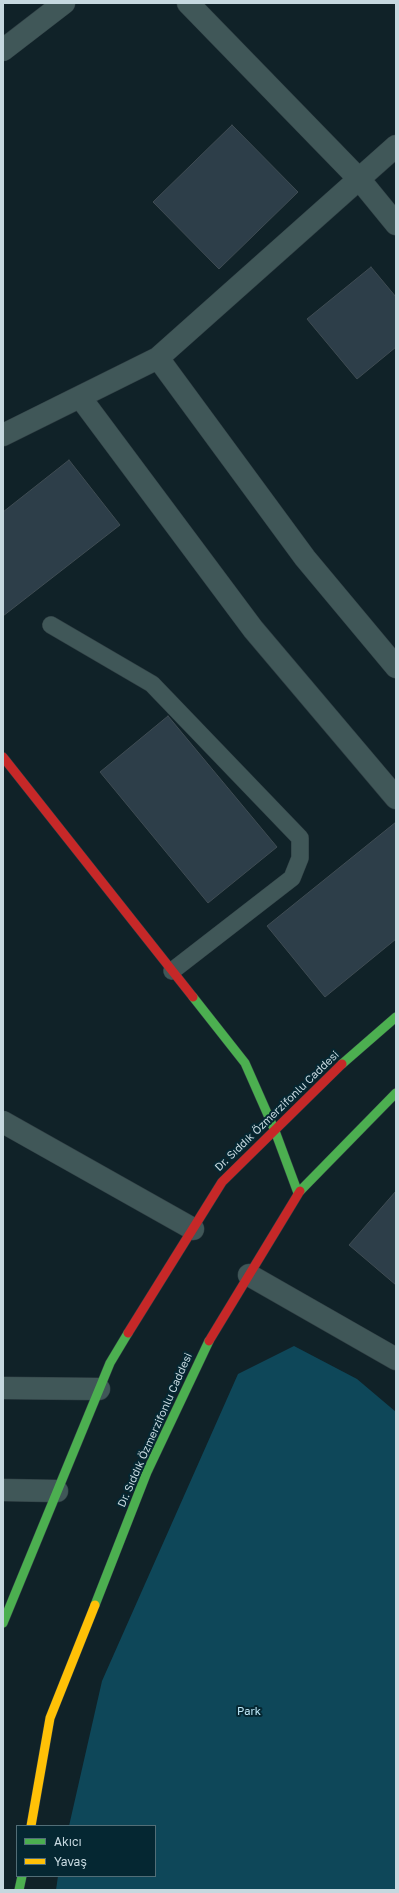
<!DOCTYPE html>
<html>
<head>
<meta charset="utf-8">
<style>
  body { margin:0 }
  #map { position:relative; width:399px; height:1893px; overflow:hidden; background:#102228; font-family:"Golos Text",sans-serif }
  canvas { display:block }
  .frame { position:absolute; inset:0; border:4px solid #c6d8df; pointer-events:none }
  .legend { position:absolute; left:16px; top:1825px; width:140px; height:52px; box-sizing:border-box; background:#052732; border:1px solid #526e77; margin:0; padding:5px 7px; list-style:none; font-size:12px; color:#c6d8df }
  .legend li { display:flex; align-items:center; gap:8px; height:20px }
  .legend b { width:20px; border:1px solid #526e77 }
</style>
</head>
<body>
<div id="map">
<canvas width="399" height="1893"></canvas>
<div class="frame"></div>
<ul class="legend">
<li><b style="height:5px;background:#4caf50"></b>Akıcı</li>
<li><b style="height:5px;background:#ffc107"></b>Yavaş</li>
</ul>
</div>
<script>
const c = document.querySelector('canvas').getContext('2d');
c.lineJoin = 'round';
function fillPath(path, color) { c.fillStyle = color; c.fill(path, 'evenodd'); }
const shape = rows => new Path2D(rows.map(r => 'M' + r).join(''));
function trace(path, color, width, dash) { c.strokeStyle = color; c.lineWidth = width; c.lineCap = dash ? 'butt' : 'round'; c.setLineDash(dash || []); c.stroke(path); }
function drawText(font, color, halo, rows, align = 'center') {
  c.font = font + ' "Golos Text",sans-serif'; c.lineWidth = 4; c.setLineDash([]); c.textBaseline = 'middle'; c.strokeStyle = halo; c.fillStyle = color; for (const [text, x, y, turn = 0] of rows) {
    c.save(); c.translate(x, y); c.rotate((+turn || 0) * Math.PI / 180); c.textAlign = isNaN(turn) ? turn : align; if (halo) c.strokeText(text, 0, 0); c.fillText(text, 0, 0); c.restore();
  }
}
fillPath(shape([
  [294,1346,357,1379,396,1412,396,1890,56,1890,58,1876,155,1876,155,1826,69,1826,102,1681,238,1374]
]), '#0e4759');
const building = shape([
  [232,125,298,192,219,269,153,202,232,125],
  [371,267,396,297,396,347,357,379,307,319,371,267],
  [69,460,120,525,3,616,3,512,69,460],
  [168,716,277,847,208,903,100,772,168,716],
  [396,822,396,939,325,997,267,926,396,822],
  [396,1191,396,1285,349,1245,396,1191]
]);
fillPath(building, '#2d3e49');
trace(building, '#3f4c53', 1);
const lane = shape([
  [51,625,152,684,300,838,300,858,292,878,172,971]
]);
const street = shape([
  [188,3,360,180,396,224],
  [3,50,64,3],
  [158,358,305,558,396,667],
  [80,397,253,629,396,798],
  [3,435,158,358,396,146],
  [3,1122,193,1229],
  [249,1275,396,1359],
  [3,1388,99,1389],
  [3,1490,57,1491]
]);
const fast = shape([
  [193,997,245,1063,275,1131,298,1193],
  [342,1064,396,1017],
  [300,1191,396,1093],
  [95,1605,147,1472,209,1341],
  [3,1623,110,1363,128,1333],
  [19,1890,22,1876]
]);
const slow = shape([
  [31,1826,50,1718,95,1605]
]);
const jam = shape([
  [3,757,193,997],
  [128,1333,222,1182,342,1064],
  [209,1341,300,1191]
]);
trace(lane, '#2f3e43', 18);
trace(street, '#2f3e43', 23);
trace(fast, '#2f3e43', 10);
trace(slow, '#2f3e43', 10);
trace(jam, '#2f3e43', 10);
trace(lane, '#405758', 17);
trace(street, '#405758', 22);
trace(fast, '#4caf50', 9);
trace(slow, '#ffc107', 9);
trace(jam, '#c62828', 9);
drawText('11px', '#c6d8df', '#052732', [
  ["Dr. Sıddık Özmerzifonlu Caddesi",277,1111,-44],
  ["Dr. Sıddık Özmerzifonlu Caddesi",155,1430,-66]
]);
drawText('11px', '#bee8f8', '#052732', [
  ["Park",249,1712]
]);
</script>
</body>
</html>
